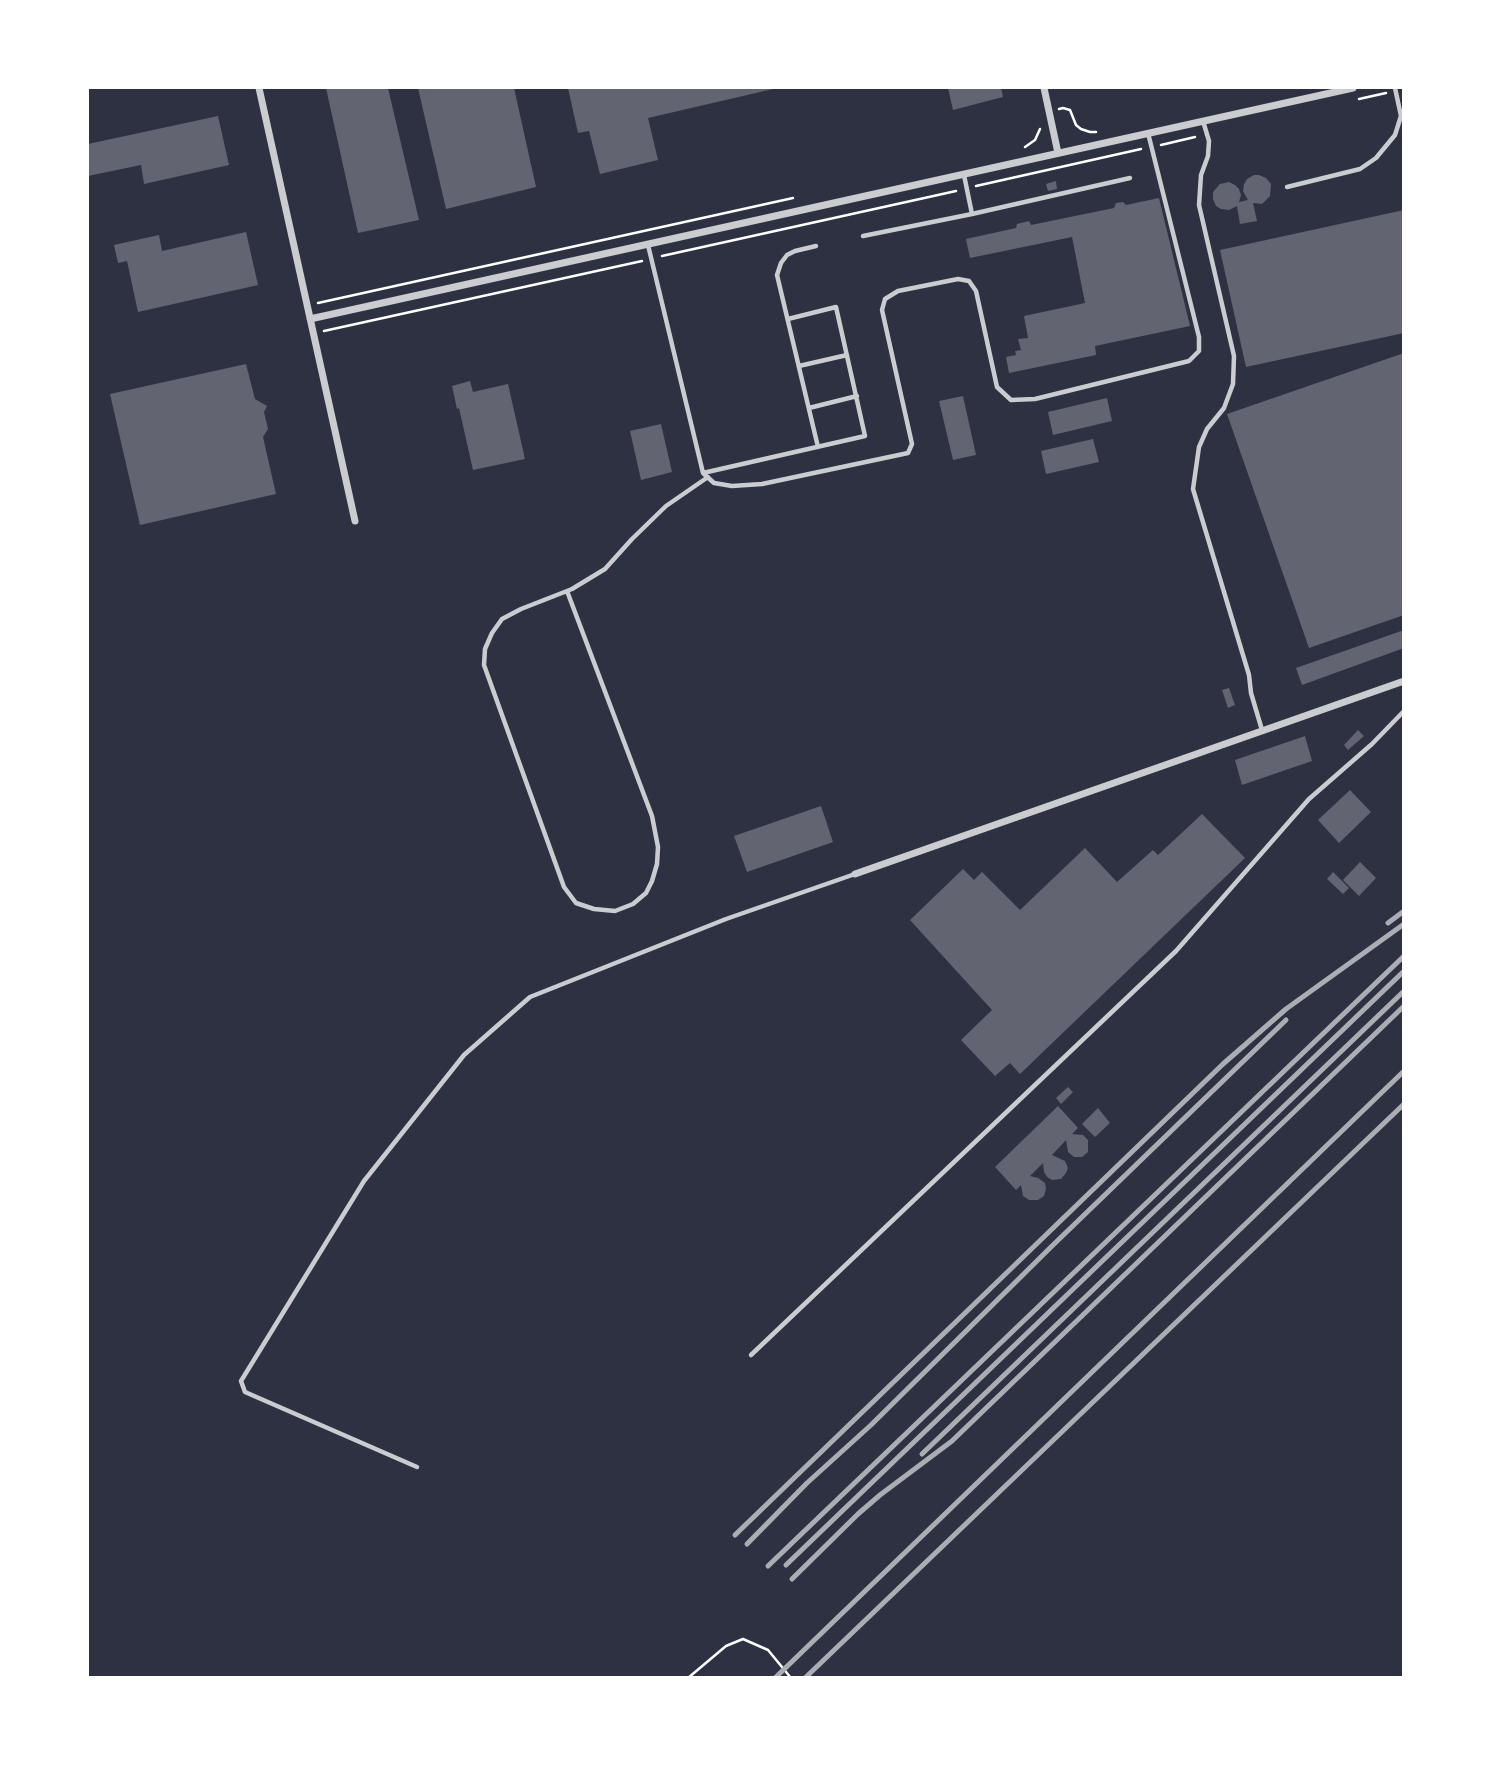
<!DOCTYPE html>
<html>
<head>
<meta charset="utf-8">
<style>
  body { margin:0 }
  #map { position:relative; width:1491px; height:1765px; overflow:hidden; background:#2d3142; font-family:Lato,sans-serif }
  canvas { display:block }
  .frame { position:absolute; inset:0; border:89px solid #fff; pointer-events:none }
</style>
</head>
<body>
<div id="map">
<canvas width="1491" height="1765"></canvas>
<div class="frame"></div>
</div>
<script>
const c = document.querySelector('canvas').getContext('2d');
c.lineJoin = 'round';
function fillPath(path, color) { c.fillStyle = color; c.fill(path, 'evenodd'); }
const shape = rows => new Path2D(rows.map(r => 'M' + r).join(''));
function trace(path, color, width, dash) { c.strokeStyle = color; c.lineWidth = width; c.lineCap = dash ? 'butt' : 'round'; c.setLineDash(dash || []); c.stroke(path); }
fillPath(shape([
  [326,88,388,88,419,220,358,233],
  [418,88,514,88,536,187,446,209],
  [568,88,773,88,773,89,648,118,658,160,600,174,589,131,578,133],
  [948,88,1001,88,1003,97,953,110],
  [218,116,229,165,144,184,141,165,88,176,88,144],
  [1254,175,1259,175,1266,178,1271,184,1270,196,1262,204,1253,203,1257,221,1240,224,1237,206,1229,210,1221,209,1216,206,1213,199,1213,192,1220,184,1229,182,1235,185,1239,189,1241,195,1239,202,1248,200,1243,191,1244,184,1247,179],
  [1056,181,1057,189,1048,191,1046,184],
  [1159,198,1190,326,1095,346,1096,355,1009,373,1006,357,1016,355,1015,351,1021,350,1018,339,1028,338,1024,316,1085,303,1072,237,970,258,966,239,1016,228,1017,224,1029,221,1031,225,1114,208,1116,203,1123,202,1126,205],
  [1404,210,1404,333,1246,367,1220,250],
  [246,232,258,285,138,312,127,261,118,263,114,245,159,235,162,251],
  [1404,353,1404,615,1309,648,1227,414],
  [246,364,255,399,267,406,264,412,268,429,263,437,276,494,140,525,110,394],
  [470,381,473,392,508,384,525,459,473,470,459,408,457,409,452,386],
  [963,396,976,455,953,460,939,401],
  [1107,398,1112,421,1053,435,1048,412],
  [661,424,672,472,641,480,630,431],
  [1093,439,1099,462,1046,474,1041,451],
  [1404,630,1404,648,1302,685,1296,668],
  [1229,688,1235,705,1228,708,1222,690],
  [1358,730,1364,736,1348,750,1344,745],
  [1305,736,1312,761,1242,785,1235,760],
  [1350,790,1371,812,1339,843,1318,820],
  [821,806,833,842,747,872,734,836],
  [1202,814,1245,858,1020,1074,1010,1063,995,1076,961,1040,992,1010,910,920,963,869,974,880,982,872,1020,910,1085,848,1117,882,1153,850,1158,855],
  [1360,862,1376,878,1359,896,1343,880],
  [1333,872,1349,888,1343,894,1327,879],
  [1068,1087,1073,1092,1061,1104,1056,1098],
  [1058,1106,1078,1128,1072,1134,1083,1135,1088,1140,1088,1152,1082,1157,1074,1157,1068,1152,1066,1140,1052,1155,1065,1161,1068,1168,1066,1173,1061,1179,1052,1180,1047,1177,1044,1172,1043,1163,1030,1176,1038,1178,1045,1183,1046,1189,1044,1196,1038,1200,1029,1200,1023,1196,1021,1185,1016,1190,995,1167],
  [1098,1108,1110,1123,1095,1137,1082,1124]
]), '#626471');
trace(shape([
  [1359,99,1386,93],
  [1059,109,1063,108,1070,110,1076,125,1081,129,1090,132,1096,132],
  [1161,145,1195,137],
  [1025,147,1035,140,1040,129],
  [976,186,1141,149],
  [662,256,956,191],
  [318,303,793,198],
  [324,331,642,261],
  [688,1678,726,1646,743,1639,768,1650,791,1678]
]), '#fff', 2.5);
trace(shape([
  [1203,121,1209,141,1208,156,1201,175,1199,205,1234,356,1233,384,1224,408,1207,429,1199,447,1193,489,1249,675,1251,693,1262,730],
  [964,175,972,214,1130,178],
  [1287,187,1360,169,1376,158,1395,135,1401,116,1395,88],
  [863,236,972,214],
  [648,245,703,473,714,483,732,486,762,484,908,453,912,444,882,310,885,299,898,291,958,279,969,281,976,291,997,387,1011,400,1035,399,1189,361,1199,351,1199,337,1148,133],
  [816,246,795,251,787,255,781,263,777,275,818,447],
  [799,366,847,355],
  [809,408,857,396],
  [703,473,865,436,836,307,788,319],
  [567,591,652,816,658,847,657,864,652,881,646,893,633,904,615,911,594,909,576,903,564,887,484,665,485,649,492,633,502,619,521,609,567,591,572,589,605,569,632,539,666,506,708,477],
  [751,1355,1176,951,1309,799,1372,744,1404,711],
  [417,1467,245,1392,241,1381,364,1181,464,1055,530,997,726,919,855,874]
]), '#caccd0', 4.5);
trace(shape([
  [259,88,355,521],
  [1044,88,1058,153],
  [310,319,1353,88],
  [855,874,1404,681]
]), '#caccd0', 7);
trace(shape([
  [1388,923,1404,911],
  [922,1454,1404,991],
  [735,1535,1223,1064,1286,1009,1404,924],
  [747,1544,807,1483,871,1425,1052,1246,1286,1020],
  [786,1565,1404,971],
  [768,1566,1404,956],
  [792,1579,858,1514,880,1495,952,1441,981,1413,1404,1006],
  [775,1678,1404,1071],
  [805,1678,1404,1104]
]), '#abadb3', 5);
</script>
</body>
</html>
